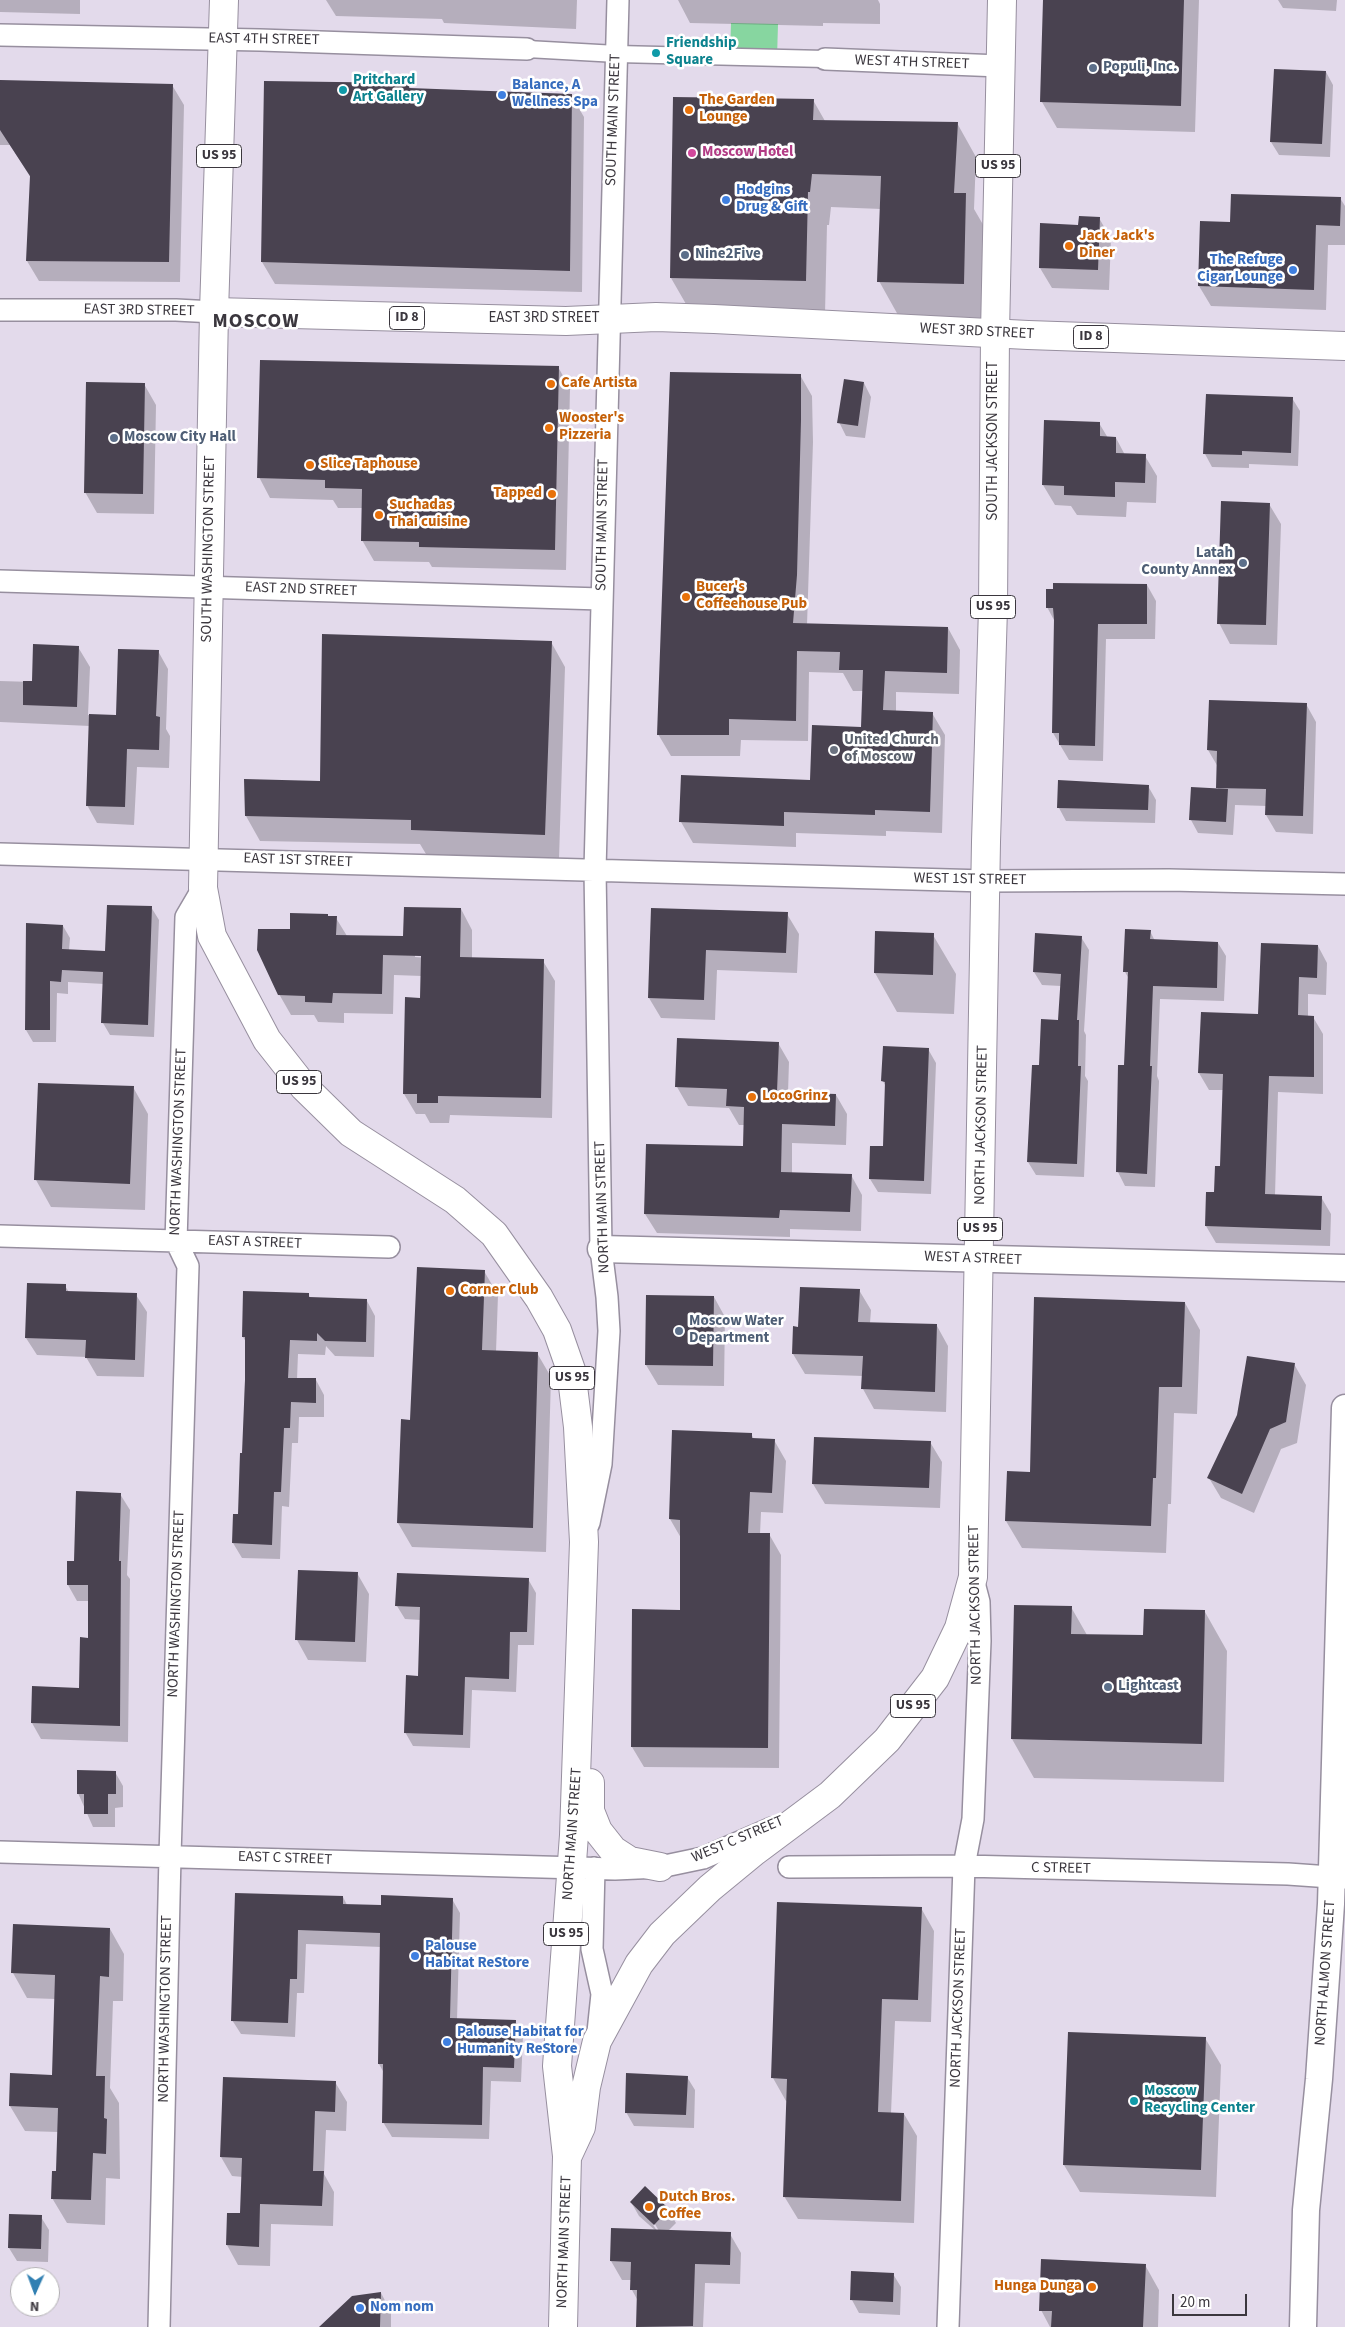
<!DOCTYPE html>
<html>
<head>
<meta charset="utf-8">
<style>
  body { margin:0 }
  #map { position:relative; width:1345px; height:2327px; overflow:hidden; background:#e3daeb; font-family:"Source Sans 3",sans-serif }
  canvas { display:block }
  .north { position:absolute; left:10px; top:2267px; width:50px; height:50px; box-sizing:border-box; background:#fff; border:1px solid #b1afb2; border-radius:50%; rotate:182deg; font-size:14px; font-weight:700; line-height:20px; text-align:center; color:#3b373e }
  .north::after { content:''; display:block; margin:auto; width:18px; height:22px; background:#3180b2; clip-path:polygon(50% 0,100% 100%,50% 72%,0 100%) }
  .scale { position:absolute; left:1172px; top:2294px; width:75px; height:22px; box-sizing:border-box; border:2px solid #3b373e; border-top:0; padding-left:6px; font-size:15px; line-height:18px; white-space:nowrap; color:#3b373e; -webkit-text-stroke:4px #fff; paint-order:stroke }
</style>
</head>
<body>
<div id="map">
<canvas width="1345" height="2327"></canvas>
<div class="north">N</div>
<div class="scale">20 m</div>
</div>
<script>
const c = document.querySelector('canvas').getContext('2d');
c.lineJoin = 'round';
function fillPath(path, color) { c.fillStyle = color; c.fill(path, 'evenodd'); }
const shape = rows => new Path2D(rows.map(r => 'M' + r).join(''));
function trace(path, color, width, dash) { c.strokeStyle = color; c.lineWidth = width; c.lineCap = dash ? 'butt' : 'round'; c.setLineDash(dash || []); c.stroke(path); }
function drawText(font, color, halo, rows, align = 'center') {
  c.font = font + ' "Source Sans 3",sans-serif'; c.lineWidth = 5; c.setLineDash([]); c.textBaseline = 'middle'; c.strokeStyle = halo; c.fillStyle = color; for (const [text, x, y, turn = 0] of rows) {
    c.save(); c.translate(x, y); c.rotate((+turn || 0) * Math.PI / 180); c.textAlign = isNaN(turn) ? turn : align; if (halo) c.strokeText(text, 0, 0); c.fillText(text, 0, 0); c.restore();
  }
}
fillPath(shape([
  [731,23,778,24,777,58,730,57]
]), '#87d6a0');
fillPath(shape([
  [0,0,80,0,80,14,0,12],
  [326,0,577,0,576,29,444,23,442,19,336,16],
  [678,0,878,0,880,4,880,24,823,23,823,26,690,23],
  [1044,0,1199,0,1195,132,1057,128,1042,102],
  [1278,0,1337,0,1336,11,1283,8],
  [1326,72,1333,85,1330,157,1279,155,1271,142],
  [0,81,172,85,184,105,180,282,39,281,27,261,31,178,10,145,0,145],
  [408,84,411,89,571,95,584,117,582,292,275,284,262,262],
  [813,100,825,121,957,123,976,157,974,209,985,228,982,318,898,315,879,281,881,209,831,207,829,225,827,225,825,314,690,311,671,278],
  [1340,198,1345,206,1345,245,1328,245,1326,310,1211,306,1199,286,1231,223],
  [1099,218,1111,239,1109,290,1052,288,1040,268,1080,226],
  [558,367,570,388,566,570,432,567,429,562,374,561,362,540,363,508,338,508,333,500,270,498,259,477],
  [800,375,812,396,813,442,807,625,948,628,960,650,959,694,896,692,896,712,932,713,945,735,942,833,886,831,886,836,796,833,796,847,693,843,681,822,812,782,863,728,864,691,853,691,843,673,809,672,808,741,741,740,740,756,671,756,658,734],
  [864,383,871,397,865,438,846,436,839,422],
  [144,384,156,405,154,514,97,513,85,492],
  [1292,398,1300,411,1298,466,1249,464,1249,468,1212,467,1205,454],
  [1099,423,1108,438,1116,438,1125,455,1145,456,1157,476,1156,503,1127,502,1126,517,1077,515,1071,506,1055,505,1043,485],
  [1269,504,1281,524,1277,645,1230,644,1219,623],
  [1147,585,1156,601,1155,639,1106,639,1103,761,1069,760,1053,733,1055,622,1047,607],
  [551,642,565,667,559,859,426,854,420,844,260,841,246,816,321,783],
  [78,647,90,667,88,715,117,716,158,651,168,669,166,729,170,736,169,768,137,767,134,825,97,823,87,805,90,726,0,722,0,681,33,682],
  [1306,704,1316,722,1313,834,1276,832,1266,815,1267,806,1235,805,1233,835,1198,833,1191,820,1218,790,1218,767,1208,750],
  [1148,786,1156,800,1155,823,1066,821,1059,808],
  [151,907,159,920,154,1037,110,1035,103,1023,104,984,68,982,68,994,57,993,56,1042,33,1042,26,1030,63,926,70,938,69,950,107,952],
  [461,909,472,930,472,958,543,961,555,981,552,1118,450,1115,449,1123,430,1123,425,1114,416,1114,404,1094,421,999,422,976,394,975,393,1014,344,1013,344,1023,318,1022,314,1015,291,1015,279,994,291,931,329,917,336,918,347,936,405,938],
  [415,955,427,955,427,958,415,957],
  [652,909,787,914,799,934,797,973,717,970,715,1020,661,1018,649,998],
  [1150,931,1155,941,1218,943,1226,956,1224,1001,1160,999,1157,1076,1159,1081,1155,1187,1125,1186,1118,1172,1120,1066,1126,1066,1129,979,1125,972],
  [876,933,933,935,956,974,954,1014,897,1012,875,973],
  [1081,937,1089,950,1084,1031,1086,1035,1085,1076,1088,1081,1084,1177,1036,1175,1028,1162,1041,1066,1059,1021,1061,986,1042,985,1034,972],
  [1318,946,1327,963,1326,995,1308,994,1308,1017,1313,1017,1323,1034,1323,1094,1278,1092,1275,1195,1321,1197,1331,1214,1330,1246,1216,1243,1206,1226,1221,1168,1224,1090,1209,1090,1199,1073,1260,1015],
  [778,1043,789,1062,788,1093,836,1095,847,1114,846,1145,792,1143,792,1173,851,1175,862,1195,861,1231,790,1229,790,1237,657,1233,645,1214,744,1148,744,1125,739,1125,729,1108,688,1106,677,1087],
  [928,1049,936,1063,931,1194,878,1192,870,1179,884,1147,886,1087,883,1081],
  [39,1084,133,1087,148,1114,145,1210,51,1207,36,1180],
  [484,1271,498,1295,496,1352,537,1353,551,1377,546,1552,412,1547,398,1523,411,1421],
  [65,1286,69,1292,136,1295,147,1312,144,1377,97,1376,86,1357,37,1355,26,1338],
  [859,1290,871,1310,870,1323,937,1326,948,1346,946,1412,874,1409,863,1389,863,1376,805,1374,793,1354,800,1328],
  [308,1294,311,1299,367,1301,375,1316,374,1357,335,1356,326,1346,325,1355,298,1354,297,1379,316,1380,324,1395,324,1417,299,1417,298,1443,292,1443,289,1507,282,1506,280,1559,242,1558,233,1543,239,1516,243,1455,246,1342,243,1337],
  [714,1297,725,1317,724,1386,658,1385,646,1365],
  [1185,1303,1200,1330,1197,1414,1174,1413,1171,1504,1168,1504,1166,1553,1022,1548,1006,1521,1008,1472,1031,1473],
  [1294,1364,1306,1385,1297,1443,1281,1449,1254,1513,1221,1498,1209,1478,1238,1415],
  [751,1434,754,1439,774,1440,786,1461,783,1513,761,1512,760,1534,769,1534,781,1555,779,1768,644,1767,632,1747,681,1611,681,1538,670,1519],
  [930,1442,942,1462,940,1508,825,1504,813,1484],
  [120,1494,130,1510,127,1575,130,1579,128,1742,41,1739,32,1723,80,1689,89,1639,89,1601,77,1601,68,1585,75,1562],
  [357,1573,369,1594,366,1662,308,1660,297,1640],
  [528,1579,536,1593,534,1645,518,1645,516,1692,472,1690,470,1748,413,1746,405,1732,419,1677,421,1620,405,1619,397,1606],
  [1071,1607,1087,1635,1145,1637,1205,1612,1227,1651,1224,1782,1034,1778,1012,1739],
  [115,1772,123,1786,123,1807,115,1808,115,1827,93,1827,78,1793],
  [236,1894,343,1897,347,1905,382,1906,452,1899,460,1913,457,2020,515,2021,523,2036,521,2082,491,2081,489,2139,392,2137,383,2122,384,2073,379,2064,381,1947,306,1944,304,1993,297,1993,295,2037,241,2034,232,2020],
  [779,1903,921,1908,934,1931,931,2022,895,2021,891,2113,904,2114,917,2136,914,2223,798,2219,784,2196,788,2101,786,2101,773,2078],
  [110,1929,124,1954,123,2001,113,2001,110,2088,119,2103,120,2179,106,2178,105,2225,67,2223,52,2198,57,2173,58,2132,25,2131,10,2106,53,2076,55,1999,27,1998,13,1973],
  [1205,2038,1221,2065,1216,2197,1080,2192,1064,2165],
  [687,2077,695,2090,694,2128,634,2126,626,2112],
  [335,2082,347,2102,346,2131,326,2130,324,2174,334,2192,333,2226,271,2224,270,2266,238,2265,227,2245,228,2214,241,2214,243,2177,232,2176,221,2157],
  [645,2188,668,2210,676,2223,668,2231,730,2234,741,2253,740,2284,705,2283,703,2327,637,2327,638,2301,632,2290,632,2280,622,2280,611,2261,656,2231,639,2216,631,2202],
  [652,2219,659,2231,657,2231,650,2220],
  [41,2217,49,2230,48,2262,17,2261,9,2248],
  [1145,2265,1159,2290,1158,2327,1050,2327,1041,2310],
  [893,2274,901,2287,900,2315,859,2313,852,2300],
  [381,2293,391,2312,391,2327,326,2327]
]), '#0003');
fillPath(shape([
  [1043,0,1184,0,1181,106,1040,102],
  [1274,69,1326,71,1322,144,1270,142],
  [0,80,173,84,169,262,26,261,30,176,0,130],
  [264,81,409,83,409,88,572,94,570,271,261,262],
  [673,97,814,99,813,120,958,122,954,193,966,193,964,284,877,282,881,176,812,174,810,192,808,192,806,281,670,278],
  [1231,194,1341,197,1340,226,1316,225,1314,290,1198,286,1200,221,1230,222],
  [1079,216,1100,217,1098,270,1039,268,1040,223,1078,225],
  [260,360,559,366,555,550,419,547,419,542,361,541,362,489,325,488,325,480,257,478],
  [670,372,801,374,801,420,797,575,793,623,948,627,947,673,885,671,883,710,933,712,930,812,875,810,875,815,784,812,784,826,679,822,681,775,810,780,812,725,861,727,863,670,839,670,840,652,797,651,796,721,729,719,729,735,657,735],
  [844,379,864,382,858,426,837,423],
  [86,382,145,383,143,494,84,493],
  [1206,394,1293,397,1291,453,1242,451,1242,455,1203,454],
  [1044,420,1100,422,1100,436,1116,437,1116,453,1146,454,1145,483,1115,482,1115,497,1064,495,1064,486,1042,485],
  [1221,501,1270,503,1266,625,1217,624],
  [1053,583,1147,584,1147,624,1098,624,1095,746,1059,745,1059,733,1052,733,1054,619,1053,608,1046,608,1046,589,1053,589],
  [322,634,552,641,545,835,411,830,411,820,245,816,244,779,320,781],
  [33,644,79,646,77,707,23,705,23,681,32,681],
  [118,649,159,650,156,716,160,717,159,750,127,749,125,807,86,806,89,714,116,715],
  [1209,700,1307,703,1303,816,1265,815,1266,789,1216,788,1217,751,1207,750],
  [1058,780,1149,785,1148,810,1057,808],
  [1191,787,1228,789,1226,822,1189,820],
  [107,905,152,906,148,1025,101,1023,103,972,62,970,61,982,50,981,50,1030,25,1030,26,923,63,925,62,949,105,951],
  [404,907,461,908,460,957,544,959,541,1098,438,1096,438,1103,417,1103,417,1094,403,1094,405,997,420,998,421,956,383,955,382,994,333,993,332,1003,305,1002,305,996,278,995,257,950,258,929,290,929,290,913,328,914,328,916,337,916,336,935,403,936],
  [651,908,788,912,786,953,706,950,704,1000,648,998],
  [1125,929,1151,930,1150,939,1218,942,1217,988,1153,986,1150,1066,1152,1066,1147,1174,1116,1172,1118,1065,1124,1065,1128,972,1123,972],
  [875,931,934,933,933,975,874,973],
  [1035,933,1082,936,1077,1020,1079,1020,1078,1066,1081,1066,1077,1164,1027,1162,1032,1065,1039,1065,1041,1019,1058,1020,1061,974,1033,972],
  [1261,943,1318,945,1317,978,1299,977,1298,1015,1314,1016,1314,1077,1269,1076,1265,1194,1322,1196,1321,1230,1205,1226,1206,1192,1214,1192,1215,1166,1220,1166,1223,1074,1198,1073,1201,1012,1258,1014],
  [677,1038,779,1042,777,1092,836,1094,835,1126,782,1124,781,1172,852,1174,850,1212,780,1210,779,1218,644,1214,646,1144,743,1146,744,1107,726,1106,727,1089,675,1087],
  [883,1046,929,1048,924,1181,869,1179,870,1146,883,1146,885,1082,881,1081],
  [38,1083,134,1086,130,1184,34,1180],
  [417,1267,485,1270,482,1350,538,1352,533,1528,397,1523,401,1419,410,1420],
  [27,1283,66,1284,66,1291,137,1293,135,1360,85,1358,86,1340,25,1338],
  [800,1287,860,1289,858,1322,937,1324,935,1392,861,1389,863,1356,792,1354,793,1326,798,1327],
  [243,1291,309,1293,309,1297,367,1299,366,1342,325,1341,317,1333,317,1341,290,1340,288,1378,316,1378,316,1403,291,1402,290,1428,284,1428,281,1492,274,1492,272,1545,232,1543,233,1514,238,1514,240,1453,242,1453,245,1380,245,1337,242,1337],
  [646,1295,714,1296,713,1366,645,1365],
  [1034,1297,1185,1302,1182,1387,1159,1387,1156,1478,1153,1478,1151,1526,1005,1521,1007,1471,1030,1472],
  [1247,1356,1295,1363,1286,1422,1270,1429,1242,1494,1207,1478,1237,1415],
  [672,1430,752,1433,752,1438,775,1439,772,1493,750,1492,748,1533,770,1533,768,1748,631,1747,632,1609,680,1610,680,1520,669,1519],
  [814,1437,931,1441,929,1488,812,1484],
  [76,1491,121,1493,119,1561,121,1561,120,1726,31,1723,32,1686,79,1688,80,1637,88,1638,88,1585,67,1585,67,1561,74,1561],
  [298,1570,358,1572,355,1642,295,1640],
  [397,1573,529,1578,527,1632,510,1632,509,1679,465,1677,463,1735,404,1733,406,1675,418,1676,420,1607,395,1606],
  [1014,1605,1072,1606,1071,1634,1143,1635,1144,1609,1205,1610,1202,1744,1011,1739],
  [77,1770,116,1771,116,1794,108,1794,108,1814,84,1814,84,1794,77,1794],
  [235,1893,343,1896,343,1904,381,1905,381,1895,453,1898,450,2018,516,2020,514,2068,483,2067,482,2125,382,2123,383,2064,378,2064,380,1933,298,1930,297,1979,290,1979,288,2023,231,2021],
  [777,1902,922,1907,918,2000,882,1999,878,2112,904,2113,901,2201,783,2197,787,2079,771,2078],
  [13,1924,110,1928,109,1977,100,1976,96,2076,105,2076,104,2118,107,2119,106,2154,93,2153,91,2200,51,2199,52,2171,56,2171,58,2108,9,2106,10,2073,52,2075,55,1975,11,1973],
  [1068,2032,1206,2037,1201,2170,1063,2165],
  [626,2073,688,2076,686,2115,625,2113],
  [223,2077,336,2081,335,2112,315,2111,313,2171,324,2171,322,2206,260,2204,259,2247,226,2245,227,2213,240,2213,242,2158,220,2157],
  [645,2186,669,2209,654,2225,630,2202],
  [9,2214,42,2215,41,2249,8,2248],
  [611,2228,731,2232,730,2265,695,2264,693,2326,636,2327,637,2290,630,2290,631,2262,610,2261],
  [1041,2259,1146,2264,1143,2327,1051,2327,1052,2311,1039,2311],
  [851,2271,894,2273,893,2302,850,2300],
  [381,2292,380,2327,319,2327,352,2296]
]), '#494250');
const pedestrian = shape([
  [527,49,617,54,825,59]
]);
const minor = shape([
  [0,35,260,40,527,49],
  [825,59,1000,66],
  [0,310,176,310,214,312],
  [0,581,601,599],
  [0,854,986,881,1169,880,1345,884],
  [0,1236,389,1247],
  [589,1523,601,1464,609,1331,607,1297,601,1249,595,870,618,0],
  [0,1852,615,1869,660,1867,703,1858,772,1828],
  [789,1867,964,1866,1288,1874,1345,1878],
  [594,1868,592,1949,602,1994,598,2032],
  [159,2327,170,1856,188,1266,176,1241,186,917,203,888],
  [948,2327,964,1866,973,1819,980,1641,979,1602,973,1579]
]);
const tertiary = shape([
  [601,1249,1345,1268],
  [1303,2327,1306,2210,1319,2079,1331,1904,1345,1408]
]);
const primary = shape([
  [214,312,566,321,656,317,714,319,1028,335,1345,346]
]);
const trunk = shape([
  [224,0,214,312,203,888,212,936,267,1040,304,1087,351,1133,455,1200,494,1234,539,1298,557,1330,571,1370,578,1427,584,1542,574,1835,557,2066,567,2156,563,2327],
  [590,1783,590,1811,598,1831,613,1850,630,1861,660,1867],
  [568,2155,581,2127,586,2087,597,2041,639,1964,662,1934,710,1888,755,1851,830,1795,887,1740,935,1678,959,1628,973,1577,986,842,993,608,995,333,1002,0]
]);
trace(pedestrian, '#978f9f', 19);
trace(minor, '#978f9f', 24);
trace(tertiary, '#978f9f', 29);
trace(primary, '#978f9f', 30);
trace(trunk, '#978f9f', 30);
trace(pedestrian, '#fff', 16);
trace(minor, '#fff', 21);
trace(tertiary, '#fff', 26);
trace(primary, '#fff', 28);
trace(trunk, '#fff', 28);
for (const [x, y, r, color] of [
  [656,53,5,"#0f9aa8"],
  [1093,68,5,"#5c6f8a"],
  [343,90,5,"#0f9aa8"],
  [502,95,5,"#3f7fe0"],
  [689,110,5,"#e8710a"],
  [692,153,5,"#d1479c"],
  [726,200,5,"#3f7fe0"],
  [1069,246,5,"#e8710a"],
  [685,255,5,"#5c6f8a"],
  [1293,270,5,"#3f7fe0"],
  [551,384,5,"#e8710a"],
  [549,428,5,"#e8710a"],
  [114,438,5,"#5c6f8a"],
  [310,465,5,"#e8710a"],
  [552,494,5,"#e8710a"],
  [379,515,5,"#e8710a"],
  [1243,563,5,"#5c6f8a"],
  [686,597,5,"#e8710a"],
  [834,750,5,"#6b7280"],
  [752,1097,5,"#e8710a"],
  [450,1291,5,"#e8710a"],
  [679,1331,5,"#5c6f8a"],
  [1108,1687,5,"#5c6f8a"],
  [415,1956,5,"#3f7fe0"],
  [447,2042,5,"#3f7fe0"],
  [1134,2101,5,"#0f9aa8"],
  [649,2207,5,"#e8710a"],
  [1092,2287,5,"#e8710a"],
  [360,2308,5,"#3f7fe0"]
]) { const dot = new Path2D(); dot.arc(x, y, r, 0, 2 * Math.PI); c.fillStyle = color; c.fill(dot); trace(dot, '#fff', 2); }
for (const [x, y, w] of [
  [219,156,45],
  [998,166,45],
  [407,318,35],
  [1091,337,35],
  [993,607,45],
  [299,1082,45],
  [980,1229,45],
  [572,1378,45],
  [913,1706,45],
  [566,1934,45]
]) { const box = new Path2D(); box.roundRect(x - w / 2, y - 11.5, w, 23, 4); c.fillStyle = '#fff'; c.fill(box); trace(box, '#3b373e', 1); }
drawText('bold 14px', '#3b373e', null, [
  ["US 95",219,156],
  ["US 95",998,166],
  ["ID 8",407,318],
  ["ID 8",1091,337],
  ["US 95",993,607],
  ["US 95",299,1082],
  ["US 95",980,1229],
  ["US 95",572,1378],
  ["US 95",913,1706],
  ["US 95",566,1934]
]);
drawText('15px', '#3b373e', '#fff', [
  ["EAST 4TH STREET",264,40,1],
  ["WEST 4TH STREET",912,63,2],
  ["SOUTH MAIN STREET",614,120,-88],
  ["EAST 3RD STREET",139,311,1],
  ["EAST 3RD STREET",544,319],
  ["WEST 3RD STREET",977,332,3],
  ["SOUTH JACKSON STREET",994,441,-90],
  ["SOUTH MAIN STREET",603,525,-89],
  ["SOUTH WASHINGTON STREET",209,549,-89],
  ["EAST 2ND STREET",301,590,2],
  ["EAST 1ST STREET",298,861,2],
  ["WEST 1ST STREET",970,880,1],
  ["NORTH JACKSON STREET",982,1125,-89],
  ["NORTH WASHINGTON STREET",179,1142,-88],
  ["NORTH MAIN STREET",603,1207,-92],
  ["EAST A STREET",255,1243,2],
  ["WEST A STREET",973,1259,2],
  ["NORTH WASHINGTON STREET",177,1604,-88],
  ["NORTH JACKSON STREET",976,1605,-91],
  ["NORTH MAIN STREET",573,1834,-86],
  ["WEST C STREET",738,1840,-23],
  ["EAST C STREET",285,1859,2],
  ["C STREET",1061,1869,1],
  ["NORTH ALMON STREET",1326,1973,-86],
  ["NORTH JACKSON STREET",959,2008,-88],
  ["NORTH WASHINGTON STREET",166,2009,-89],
  ["NORTH MAIN STREET",565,2242,-88]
]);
drawText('bold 15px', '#0d838f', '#fff', [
  ["Friendship",666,44],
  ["Square",666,61],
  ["Pritchard",353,81],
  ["Art Gallery",353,98],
  ["Moscow",1144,2092],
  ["Recycling Center",1144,2109]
], 'left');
drawText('bold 15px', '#4e5e75', '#fff', [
  ["Populi, Inc.",1103,68],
  ["Nine2Five",695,255],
  ["Moscow City Hall",124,438],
  ["Latah",1233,554,"right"],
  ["County Annex",1233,571,"right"],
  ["Moscow Water",689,1322],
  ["Department",689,1339],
  ["Lightcast",1118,1687]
], 'left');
drawText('bold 15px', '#366cbe', '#fff', [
  ["Balance, A",512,86],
  ["Wellness Spa",512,103],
  ["Hodgins",736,191],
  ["Drug & Gift",736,208],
  ["The Refuge",1283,261,"right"],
  ["Cigar Lounge",1283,278,"right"],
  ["Palouse",425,1947],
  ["Habitat ReStore",425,1964],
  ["Palouse Habitat for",457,2033],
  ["Humanity ReStore",457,2050],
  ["Nom nom",370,2308]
], 'left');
drawText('bold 15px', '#c56008', '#fff', [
  ["The Garden",699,101],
  ["Lounge",699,118],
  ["Jack Jack's",1079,237],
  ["Diner",1079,254],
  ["Cafe Artista",561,384],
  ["Wooster's",559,419],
  ["Pizzeria",559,436],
  ["Slice Taphouse",320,465],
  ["Tapped",542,494,"right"],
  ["Suchadas",389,506],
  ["Thai cuisine",389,523],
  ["Bucer's",696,588],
  ["Coffeehouse Pub",696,605],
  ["LocoGrinz",762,1097],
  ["Corner Club",460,1291],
  ["Dutch Bros.",659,2198],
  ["Coffee",659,2215],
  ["Hunga Dunga",1082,2287,"right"]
], 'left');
drawText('bold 15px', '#b23c85', '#fff', [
  ["Moscow Hotel",702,153]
], 'left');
drawText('bold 15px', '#5b616d', '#fff', [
  ["United Church",844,741],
  ["of Moscow",844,758]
], 'left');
c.letterSpacing = '1px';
drawText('bold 20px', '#3b373e', '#fff', [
  ["MOSCOW",256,323]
]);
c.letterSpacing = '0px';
</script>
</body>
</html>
